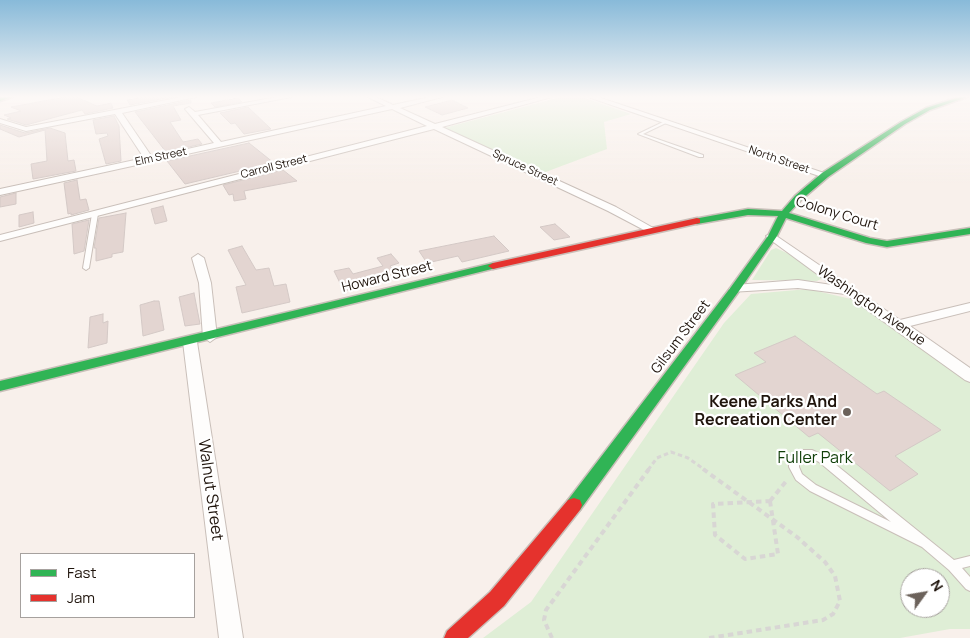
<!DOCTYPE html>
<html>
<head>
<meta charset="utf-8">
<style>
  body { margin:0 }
  #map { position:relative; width:970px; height:638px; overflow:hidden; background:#f8f0eb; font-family:Manrope,sans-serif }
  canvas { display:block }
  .legend { position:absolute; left:20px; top:553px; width:175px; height:65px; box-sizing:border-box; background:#fff; border:1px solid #a6a19e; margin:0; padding:6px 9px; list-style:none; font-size:15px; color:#20150d }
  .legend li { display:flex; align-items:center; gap:10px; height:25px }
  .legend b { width:25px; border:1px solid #a6a19e }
  .north { position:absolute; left:900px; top:568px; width:50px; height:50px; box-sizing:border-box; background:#fff; border:1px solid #a6a19e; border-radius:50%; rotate:58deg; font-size:14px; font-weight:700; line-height:20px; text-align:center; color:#20150d }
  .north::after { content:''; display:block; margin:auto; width:18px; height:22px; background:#6c625b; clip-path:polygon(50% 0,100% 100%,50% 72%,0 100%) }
</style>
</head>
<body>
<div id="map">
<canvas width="970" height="638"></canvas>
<ul class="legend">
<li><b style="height:6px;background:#30b455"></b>Fast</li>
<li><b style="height:6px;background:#e5322d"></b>Jam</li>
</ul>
<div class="north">N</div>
</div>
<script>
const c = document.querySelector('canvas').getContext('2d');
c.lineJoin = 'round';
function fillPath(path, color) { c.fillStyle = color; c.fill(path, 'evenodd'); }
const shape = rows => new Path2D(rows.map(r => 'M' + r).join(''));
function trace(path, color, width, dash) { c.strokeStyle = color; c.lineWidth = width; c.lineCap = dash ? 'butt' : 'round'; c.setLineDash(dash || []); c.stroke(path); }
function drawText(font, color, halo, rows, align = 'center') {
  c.font = font + ' Manrope,sans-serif'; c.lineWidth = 4.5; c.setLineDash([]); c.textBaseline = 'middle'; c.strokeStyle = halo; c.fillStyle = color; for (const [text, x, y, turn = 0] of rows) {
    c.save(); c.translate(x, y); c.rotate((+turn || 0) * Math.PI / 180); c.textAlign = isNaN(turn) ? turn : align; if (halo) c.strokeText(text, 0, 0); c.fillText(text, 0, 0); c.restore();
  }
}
fillPath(shape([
  [561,97,582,97,631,114,604,122,607,149,543,173,444,128],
  [776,248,789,254,823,278,817,281,752,280,771,250],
  [808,289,851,299,970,383,970,629,950,629,900,638,483,638,531,602,724,323,751,294],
  [910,578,940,578,940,608,910,608]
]), '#dfeed6');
const building = shape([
  [65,97,76,97,97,106,111,103,113,108,85,114,82,110,26,125,7,119,11,118,4,115,21,111,11,107,65,97],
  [144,97,172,97,130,105,127,100,144,97],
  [238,98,242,102,215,107,211,103,238,98],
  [191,100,191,103,173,106,181,120,170,122,183,142,198,139,202,144,166,152,135,112,191,100],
  [452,100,468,108,442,115,425,107,452,100],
  [248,107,271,129,244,134,235,123,231,124,220,113,248,107],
  [114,116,119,126,121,161,106,164,99,139,108,136,107,133,96,134,93,120,114,116],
  [0,125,25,133,50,128,65,133,68,161,74,160,76,171,33,179,31,164,47,161,45,130,19,137,0,129,0,125],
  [249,143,274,163,185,184,167,161,249,143],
  [283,170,297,181,244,191,246,199,234,201,233,194,229,195,223,185,283,170],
  [77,180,80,200,86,199,89,210,71,215,71,213,68,214,64,183,77,180],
  [16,193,16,204,0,207,0,197,16,193],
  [163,206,167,221,155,224,151,209,163,206],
  [33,212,34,223,19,227,19,215,33,212],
  [126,213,123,252,112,254,112,257,96,261,96,248,94,248,99,218,126,213],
  [89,220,84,251,74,254,72,224,89,220],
  [555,224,570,237,554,240,540,227,555,224],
  [494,236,509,251,462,262,458,256,427,263,419,251,494,236],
  [242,246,256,270,269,268,274,286,286,284,290,302,242,313,236,287,246,285,228,250,242,246],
  [391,254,399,263,390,266,399,277,344,291,334,271,349,268,353,274,383,266,377,258,391,254],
  [194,293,200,324,185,326,179,297,194,293],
  [154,301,159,301,164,330,143,336,140,305,154,301],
  [103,314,103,323,108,321,107,343,88,348,90,317,103,314],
  [795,336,877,394,884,391,941,430,895,456,918,474,890,491,818,433,809,437,735,375,766,362,754,353,795,336]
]);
fillPath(building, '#e3d5d1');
trace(building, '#d4c9c6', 1);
const lane = shape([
  [665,121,668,122,643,134,703,155,703,157,699,157,638,134,665,121],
  [95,212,98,214,89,268,86,270,83,268,92,214,95,212],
  [801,450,812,450,825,456,954,560,970,556,970,566,962,568,970,577,970,591,966,589,949,570,922,547,810,491,796,480,789,467,789,458,791,455,801,450],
  [802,458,811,458,819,462,891,522,816,485,802,474,799,467,799,460,802,458]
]);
const street = shape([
  [182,97,196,97,122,113,152,157,214,143,185,109,189,107,195,112,277,97,291,97,198,115,221,142,386,106,368,97,376,97,393,105,430,97,442,97,400,108,435,124,541,97,552,97,442,127,616,207,655,229,650,232,646,231,608,211,434,129,0,241,0,235,427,126,392,109,0,195,0,189,144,158,115,114,26,131,0,123,0,119,26,127,182,97],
  [588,97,598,97,830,175,822,177,588,97],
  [772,233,900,320,970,303,970,311,910,326,970,368,970,382,965,380,845,294,798,288,730,292,729,289,735,285,798,280,832,285,768,238,766,236,772,233],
  [198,254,204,258,211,283,217,337,210,342,203,337,199,283,192,258,198,254],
  [190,337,197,342,243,638,219,638,183,342,190,337]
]);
const fast = shape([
  [0,97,12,97,0,101,0,97],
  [959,97,967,97,930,110,905,124,828,177,801,200,789,213,870,238,887,241,970,228,970,234,887,247,866,243,786,218,777,236,739,291,580,510,574,512,568,510,566,505,568,500,731,287,768,236,778,216,748,215,697,224,694,223,694,219,748,209,782,211,795,196,822,173,901,122,926,108,959,97],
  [493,263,496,264,498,266,496,268,0,391,0,381,493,263]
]);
const jam = shape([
  [697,218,700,219,700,223,493,269,488,266,493,263,697,218],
  [574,498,580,500,582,505,580,510,504,606,468,638,444,638,447,631,490,592,568,500,574,498]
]);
trace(lane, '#c9bfb9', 2);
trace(street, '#c9bfb9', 2);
trace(fast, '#c9bfb9', 3);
trace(jam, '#c9bfb9', 3);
trace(shape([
  [648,470,657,458,671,452,688,458,705,470]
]), '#d8d6d4', 3, [4.5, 3]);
trace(shape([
  [703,469,797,537,825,562,835,576,840,601,833,614,823,620,709,638],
  [770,501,778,554,745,559,715,535,713,504,770,501],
  [770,501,788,479],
  [552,638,544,620,546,610,649,469]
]), '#d8d6d4', 4, [5.5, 4]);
fillPath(lane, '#fefdfc');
fillPath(street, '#fefdfc');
fillPath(fast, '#30b455');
fillPath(jam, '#e5322d');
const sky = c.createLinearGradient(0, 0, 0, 186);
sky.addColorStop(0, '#88bad9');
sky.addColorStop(0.52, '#fcf8f6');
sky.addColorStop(1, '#fcf8f600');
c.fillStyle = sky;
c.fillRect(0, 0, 970, 186);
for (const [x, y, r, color] of [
  [847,412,5,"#6c625b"]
]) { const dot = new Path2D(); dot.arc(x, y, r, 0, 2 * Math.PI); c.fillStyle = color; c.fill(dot); trace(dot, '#fff', 2); }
drawText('11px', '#20150d', '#fff', [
  ["Elm Street",161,157,-12],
  ["North Street",779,160,19],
  ["Carroll Street",274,167,-14],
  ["Spruce Street",525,168,25]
]);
drawText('14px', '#20150d', '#fff', [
  ["Colony Court",837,214,17],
  ["Howard Street",387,277,-14],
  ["Washington Avenue",871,306,35],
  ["Gilsum Street",681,337,-53]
]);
drawText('bold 16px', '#20150d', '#fff', [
  ["Keene Parks And",837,403],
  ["Recreation Center",837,421]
], 'right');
drawText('16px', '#103f08', '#fff', [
  ["Fuller Park",815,459]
]);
drawText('16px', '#20150d', '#fff', [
  ["Walnut Street",210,490,82]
]);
</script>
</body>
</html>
